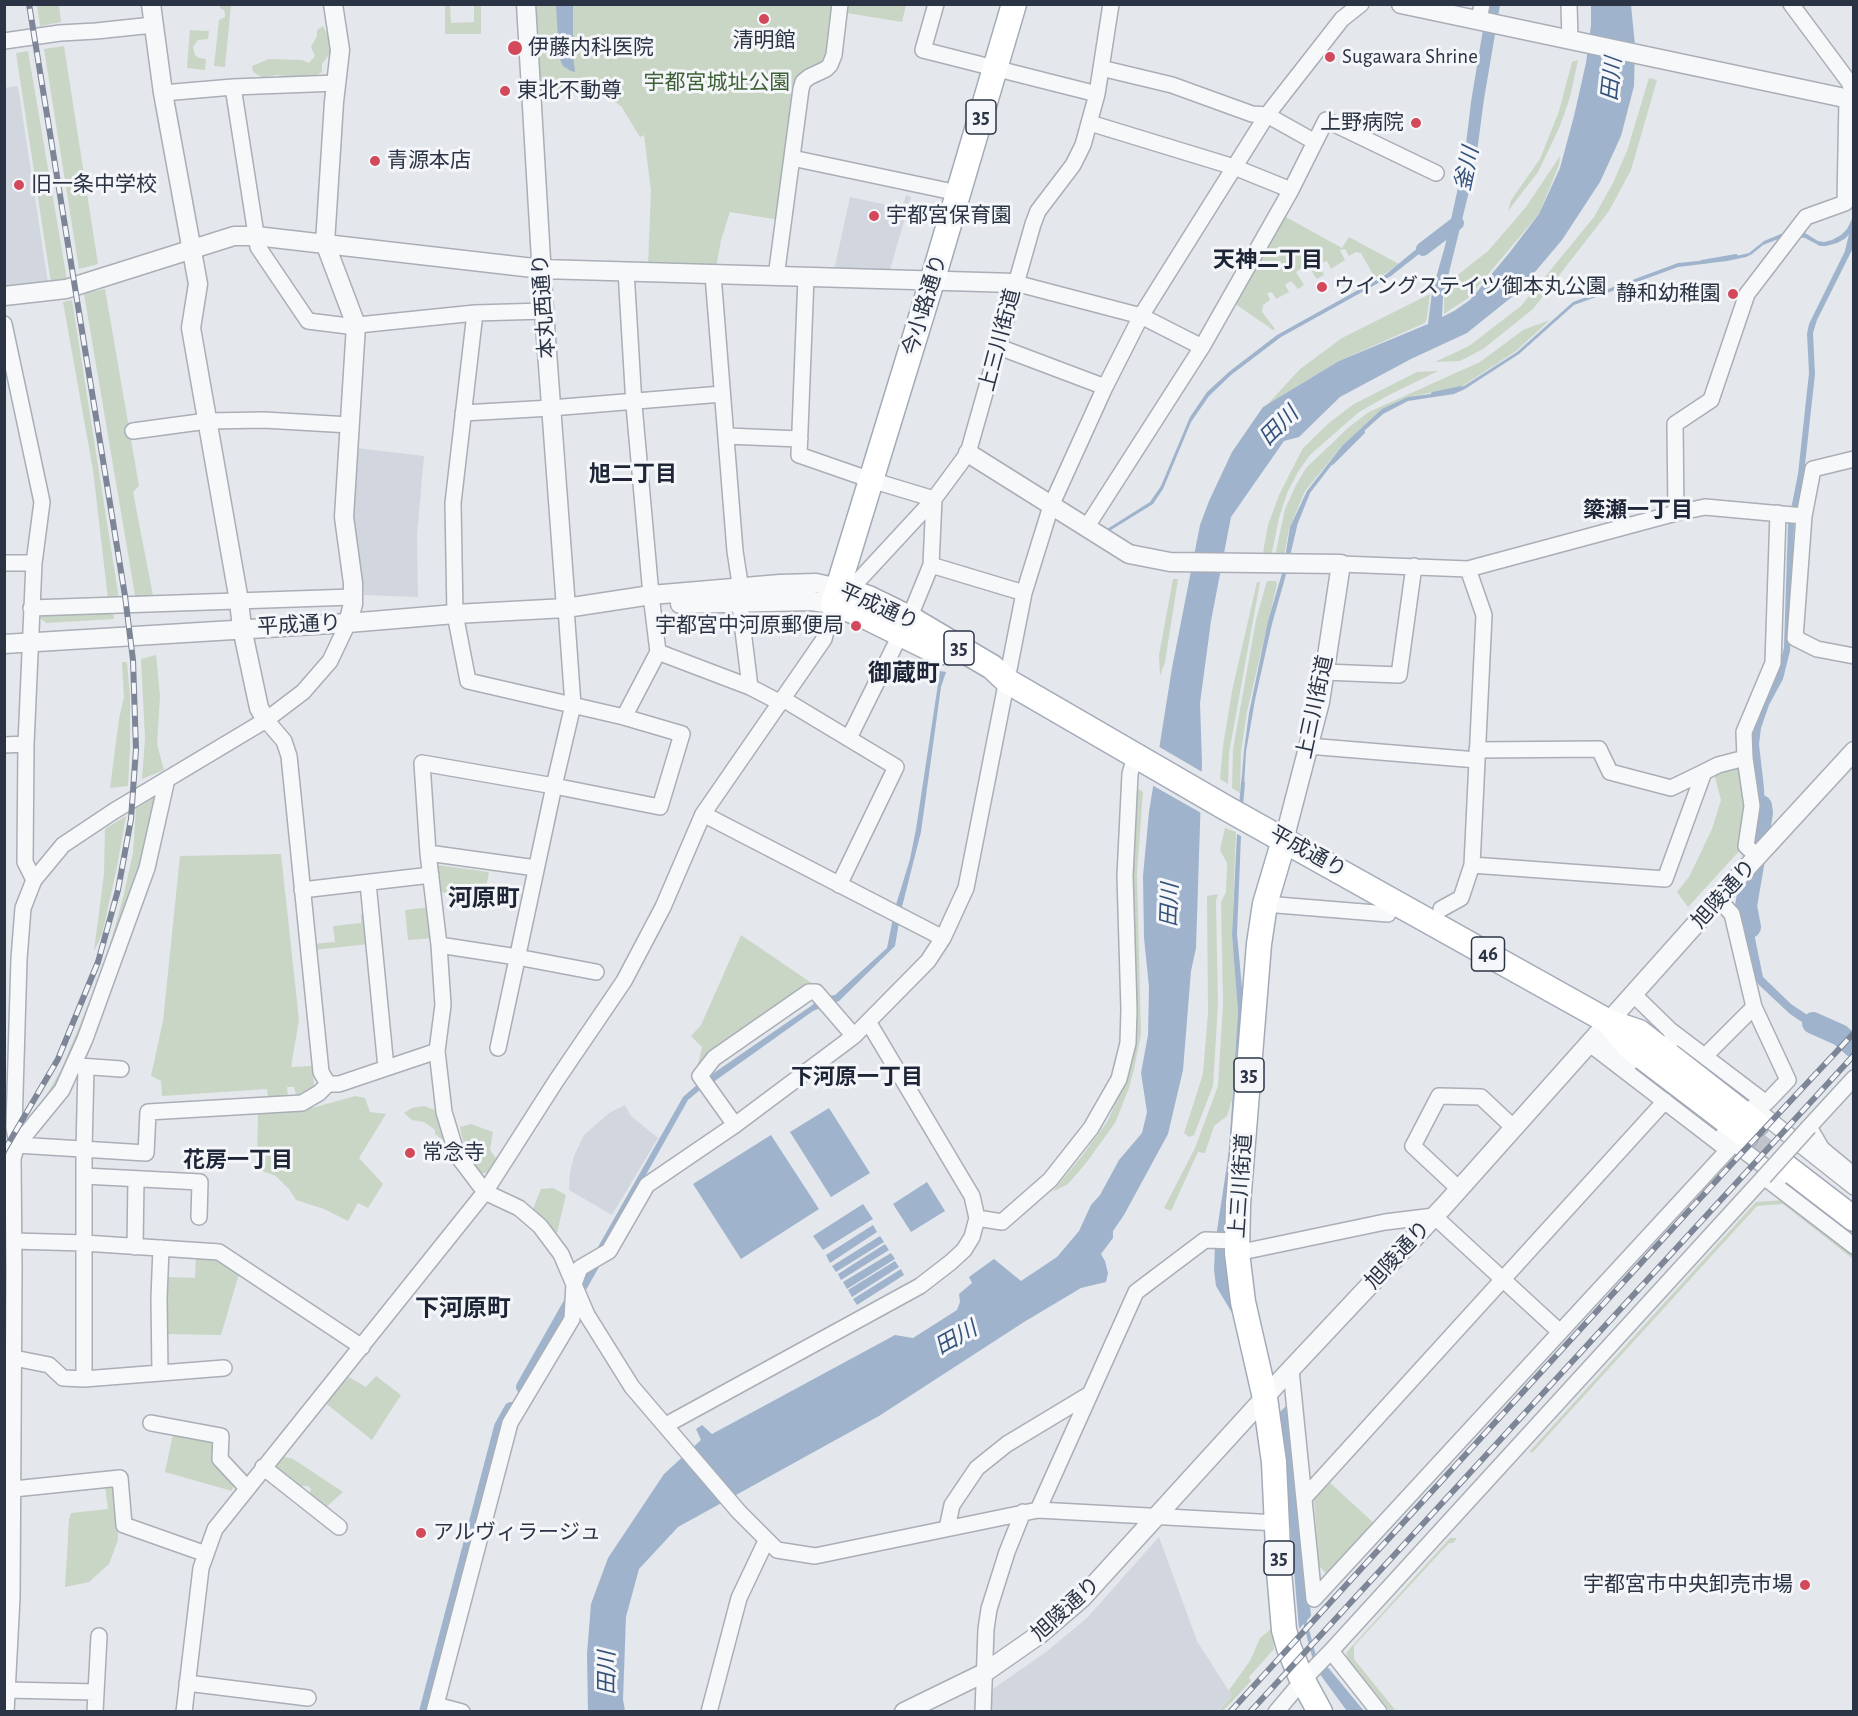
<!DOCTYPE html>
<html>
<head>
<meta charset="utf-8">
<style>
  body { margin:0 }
  #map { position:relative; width:1858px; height:1716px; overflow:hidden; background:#e4e7ec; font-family:"Alegreya Sans",sans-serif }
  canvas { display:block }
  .frame { position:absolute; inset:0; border:6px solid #2b3445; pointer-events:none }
</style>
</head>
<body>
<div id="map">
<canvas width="1858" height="1716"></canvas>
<div class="frame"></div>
</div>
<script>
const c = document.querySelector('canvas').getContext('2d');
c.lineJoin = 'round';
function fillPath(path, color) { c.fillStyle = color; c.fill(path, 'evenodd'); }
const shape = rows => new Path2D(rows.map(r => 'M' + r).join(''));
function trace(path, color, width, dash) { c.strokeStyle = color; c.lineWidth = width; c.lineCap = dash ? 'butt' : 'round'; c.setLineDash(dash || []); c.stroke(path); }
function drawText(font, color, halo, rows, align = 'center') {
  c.font = font + ' "Alegreya Sans","Noto Sans JP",sans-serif'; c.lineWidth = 6; c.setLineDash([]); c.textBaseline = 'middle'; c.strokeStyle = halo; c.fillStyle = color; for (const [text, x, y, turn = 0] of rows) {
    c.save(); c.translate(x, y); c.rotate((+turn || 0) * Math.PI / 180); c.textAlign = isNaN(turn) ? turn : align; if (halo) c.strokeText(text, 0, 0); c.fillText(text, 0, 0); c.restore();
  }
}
fillPath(shape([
  [18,86,48,283,5,287,4,88],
  [906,195,911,197,889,273,834,271,850,197,902,208],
  [356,448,424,456,417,535,418,597,364,595,356,546,352,493],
  [625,1105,631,1116,658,1138,612,1215,569,1190,570,1172,574,1156,584,1135,609,1113],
  [1159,1537,1197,1641,1232,1696,1217,1711,991,1712,993,1689,1046,1652,1087,1618]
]), '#d2d6de');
fillPath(shape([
  [37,5,59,5,61,22,40,26],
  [221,5,231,5,225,67,214,66,219,20,225,17,225,14,224,10,220,8],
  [445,5,450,5,451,23,474,22,474,5,481,5,481,34,445,34],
  [536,5,832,5,827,58,796,80,780,220,730,212,721,240,716,268,696,264,648,267,651,191,644,135,640,137,621,106,613,101,614,95,541,94],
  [848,5,848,4,906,5,902,22,847,13],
  [323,26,328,36,331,52,322,64,322,72,315,76,293,77,276,75,263,78,253,72,252,66,269,59,302,60,309,63,315,56,311,47,317,36,317,30],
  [190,30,209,31,208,39,198,40,193,47,195,55,199,58,206,59,205,70,187,68],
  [64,46,98,264,79,269,44,49],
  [28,51,67,280,51,283,16,53],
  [1578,60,1570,97,1560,126,1538,172,1508,211,1511,200,1540,159,1559,111,1572,62],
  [1649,78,1657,80,1631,170,1609,211,1533,309,1483,349,1460,361,1435,362,1469,346,1521,306,1594,217,1613,183,1627,151],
  [1560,156,1559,165,1539,214,1468,298,1444,314,1444,296,1450,281,1488,251,1526,207],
  [1284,216,1342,248,1349,237,1399,264,1376,280,1361,253,1356,252,1349,256,1345,249,1340,250,1345,260,1331,269,1327,261,1319,264,1324,275,1317,279,1307,264,1296,272,1304,285,1298,289,1291,281,1285,285,1289,292,1276,299,1272,292,1267,293,1270,300,1263,305,1262,312,1275,329,1273,330,1234,303],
  [105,289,139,486,133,492,154,601,136,601,84,294],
  [1430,294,1427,318,1425,323,1339,361,1267,405,1300,369,1342,338],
  [72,300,119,599,108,599,93,470,63,302],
  [1550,320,1516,351,1461,387,1409,397,1382,410,1341,447,1305,491,1289,529,1284,557,1275,556,1285,509,1296,485,1306,468,1349,427,1369,412,1480,362,1523,330],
  [1438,371,1389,395,1359,412,1310,455,1298,472,1287,493,1279,518,1271,557,1262,558,1268,525,1279,495,1303,448,1330,422,1354,404,1417,372],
  [1173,579,1178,579,1165,662,1160,676,1159,655],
  [1267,581,1276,581,1277,584,1247,712,1241,752,1240,793,1232,788,1233,749,1256,620],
  [1257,582,1260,582,1229,753,1228,784,1220,779,1223,746,1232,691],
  [113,611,114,619,46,623,40,618,44,612],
  [156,655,160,697,157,744,164,770,142,779,145,738,141,659],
  [122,662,127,662,130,696,130,749,128,786,110,788,119,719,124,697],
  [1741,768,1747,806,1741,849,1688,907,1677,892,1689,877,1712,829,1721,800,1714,774],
  [1137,788,1143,792,1137,873,1141,1034,1134,1069,1129,1088,1115,1123,1086,1163,1068,1184,1052,1192,1082,1156,1107,1122,1124,1085,1131,1055,1130,900],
  [161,793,143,867,103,983,56,1089,32,1120,61,1070,103,969,123,898,133,853,136,809],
  [126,816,117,867,102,935,94,951,104,874,105,829],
  [1225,828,1236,832,1232,935,1238,1011,1232,1100,1227,1116,1214,1126,1205,1153,1198,1152,1171,1211,1164,1208,1195,1148,1218,1086,1223,1004,1221,902,1226,892,1227,863,1220,850],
  [281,854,299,1020,291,1067,312,1066,315,1093,296,1095,294,1087,287,1087,288,1097,268,1098,267,1089,162,1096,161,1081,151,1076,163,1021,180,856],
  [437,865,489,872,484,898,441,892],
  [1218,894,1216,901,1218,1004,1213,1086,1194,1135,1189,1137,1184,1133,1203,1074,1208,1013,1207,896],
  [431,907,434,938,408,940,405,910],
  [361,914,366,914,369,944,313,950,313,944,335,942,333,926,361,923],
  [741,935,813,984,713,1054,697,1068,702,1047,691,1036,701,1025],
  [355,1096,365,1098,370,1112,386,1114,359,1158,383,1184,368,1208,358,1203,348,1221,324,1209,296,1200,289,1189,276,1176,257,1169,258,1111,312,1108],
  [424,1106,435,1110,445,1142,435,1134,435,1130,424,1122,412,1120,404,1113,412,1108],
  [471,1124,493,1132,490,1150,497,1160,490,1173,480,1173,470,1160,463,1141,460,1127],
  [553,1188,566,1195,557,1233,533,1209,541,1189],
  [1784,1200,1853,1254,1853,1259,1783,1204,1757,1206,1532,1453,1530,1451,1756,1202],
  [196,1258,221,1261,239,1274,221,1335,166,1334,168,1277,195,1278],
  [376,1376,401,1395,372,1440,324,1402,349,1377,366,1387],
  [173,1434,216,1442,234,1483,232,1491,165,1472],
  [281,1456,293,1459,343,1492,325,1508,309,1495,311,1489,308,1486,299,1486,272,1468],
  [1327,1480,1376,1525,1329,1576,1319,1566,1314,1499,1316,1492],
  [116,1485,118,1540,109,1564,89,1582,65,1587,69,1520,71,1513,108,1509,105,1486],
  [1450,1538,1457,1538,1453,1543,1449,1543,1354,1646,1354,1659,1396,1711,1390,1711,1348,1660,1346,1653],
  [1272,1628,1274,1649,1249,1677,1251,1681,1223,1711,1217,1712,1232,1696,1229,1690,1250,1661,1260,1638]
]), '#c9d6c5');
fillPath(shape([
  [556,5,573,5,573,56,575,72,571,71,563,66,559,57],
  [1487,5,1500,5,1484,99,1475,167,1443,297,1442,317,1454,311,1470,300,1510,252,1539,214,1560,168,1574,116,1586,63,1591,25,1591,5,1631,5,1635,45,1634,86,1621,136,1600,182,1562,240,1518,292,1467,333,1411,359,1340,397,1299,437,1284,441,1231,517,1211,621,1200,703,1202,763,1196,948,1191,971,1183,1070,1168,1134,1124,1215,1113,1231,1113,1238,1101,1254,1105,1261,1108,1273,1106,1282,1081,1288,1024,1322,879,1416,678,1527,639,1569,626,1617,623,1699,625,1711,588,1712,587,1654,591,1604,608,1558,664,1474,701,1440,696,1429,702,1425,712,1434,895,1335,913,1338,957,1310,960,1302,959,1294,972,1283,969,1277,994,1259,1021,1281,1057,1257,1079,1231,1091,1205,1100,1195,1119,1160,1142,1133,1147,1112,1141,1073,1148,1035,1149,987,1144,938,1143,876,1149,812,1172,668,1200,525,1209,501,1232,452,1263,407,1339,361,1428,324,1432,292,1445,246,1464,161,1471,102],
  [1853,205,1853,248,1817,320,1813,333,1815,374,1804,474,1794,526,1790,651,1783,679,1769,705,1761,728,1759,744,1764,788,1765,813,1763,828,1755,838,1758,813,1753,752,1753,733,1757,716,1779,669,1784,647,1788,524,1798,474,1809,373,1807,334,1809,324,1845,251,1849,234,1846,238,1837,243,1826,246,1820,246,1805,238,1786,236,1763,245,1752,254,1746,257,1727,261,1678,267,1574,305,1519,354,1465,389,1454,394,1408,401,1383,414,1344,449,1310,493,1298,523,1292,530,1287,571,1272,624,1255,700,1246,752,1244,786,1241,786,1244,750,1249,713,1268,621,1283,570,1290,527,1307,491,1342,446,1382,409,1408,397,1453,391,1464,386,1517,352,1573,302,1678,263,1728,258,1749,253,1764,241,1788,231,1805,233,1818,241,1824,242,1832,240,1841,235,1847,229,1852,219],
  [1436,236,1438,239,1391,276,1281,337,1231,375,1209,396,1191,422,1163,489,1153,504,1106,533,1104,531,1150,502,1161,486,1190,417,1207,392,1230,371,1277,335,1385,275,1414,251],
  [940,671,946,672,941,687,921,832,901,911,895,908,910,859,916,829],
  [1237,834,1241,836,1237,934,1244,1009,1227,1236,1216,1237,1229,1151,1238,1011,1232,935],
  [1755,891,1750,914,1763,977,1791,1004,1809,1016,1842,1032,1835,1040,1811,1028,1790,1014,1759,985,1753,976,1745,940,1742,904],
  [893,918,899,922,895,946,839,1001,834,1003,828,996,835,995,887,948],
  [818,1000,823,1007,813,1011,712,1083,708,1077,811,1006],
  [698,1084,701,1089,688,1100,603,1251,594,1254,683,1097],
  [829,1108,870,1173,831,1197,790,1132],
  [771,1135,819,1209,741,1259,693,1184],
  [927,1182,945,1211,911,1232,893,1204],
  [863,1204,873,1219,823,1250,813,1236],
  [873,1225,877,1232,830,1263,826,1255],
  [880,1236,884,1242,836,1272,832,1266],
  [885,1244,889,1250,841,1280,838,1274],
  [1215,1245,1228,1245,1238,1323,1216,1286,1214,1270],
  [891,1253,895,1259,847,1289,843,1282],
  [895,1261,899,1267,852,1297,848,1290],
  [901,1269,904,1275,857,1305,853,1299],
  [1289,1403,1292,1409,1311,1616,1299,1629,1284,1455,1279,1413],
  [1326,1665,1364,1711,1347,1711,1319,1673]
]), '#9fb4cc');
fillPath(shape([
  [1156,745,1204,773,1203,814,1150,784]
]), '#e4e7ec');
trace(shape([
  [1702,262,1736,256],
  [1433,394,1461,388],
  [1332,463,1363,432],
  [1288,556,1296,522],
  [1241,806,1243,783],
  [1304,1618,1315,1660]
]), '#9fb4cc', 4);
trace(shape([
  [1423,249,1457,223],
  [523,1387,596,1258],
  [426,1712,501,1427,511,1409]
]), '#9fb4cc', 14);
trace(shape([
  [1750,927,1746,906,1762,813,1761,806],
  [1813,1023,1840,1035,1854,1047]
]), '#9fb4cc', 22);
trace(shape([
  [1746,1136,1785,1166]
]), '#bfc3cb', 24, [24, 12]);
const minor = shape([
  [936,4,923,50,1097,94],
  [1569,4,1570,40],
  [1791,4,1849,82,1854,95],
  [1479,21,1482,4],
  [4,41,60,33,96,31,153,25],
  [233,87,258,247,308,321,348,326,475,313,544,311],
  [163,93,233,87,337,83],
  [1090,123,1234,167,1291,190,1315,142,1267,115,1252,114,1172,85,1101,68],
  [1315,142,1326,120,1436,173],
  [792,158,958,193],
  [626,271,634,405,651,595,658,652],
  [713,275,735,551,739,577,741,614,750,687,781,703],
  [776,277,801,89,803,82,809,77,826,69,830,65,834,55,840,4],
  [806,277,799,455,871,480,934,499,931,565,1024,593],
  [1015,283,1141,316,1202,347],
  [475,313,453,503,455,614,468,681,624,717,682,734,660,807,554,786,422,763,428,853,439,945,443,1005,437,1051,444,1112,457,1155,485,1192,519,1208,540,1226,561,1254,587,1315,632,1387,739,1512,777,1550,815,1556,1038,1510,1277,1523],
  [4,324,42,502,34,563,26,744,25,862,34,880,23,908,19,959,14,1127,17,1145,13,1158,14,1270,12,1597,6,1712],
  [999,347,1105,387],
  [463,413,551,408,722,394],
  [133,431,207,421,264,420,350,425],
  [727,436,800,439],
  [1676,513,1675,424,1711,400,1747,294,1806,217,1845,203,1847,99],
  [1804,516,1795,638,1817,649,1854,656],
  [1086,528,1202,347,1291,190],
  [4,563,34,563],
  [1341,564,1468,569,1676,513,1705,507,1804,516,1813,469,1854,459],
  [839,588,859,580,934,499,968,453,1033,224,1038,211,1073,165,1083,145,1097,94,1111,4],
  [31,608,353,597],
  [1324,672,1399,675,1414,566],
  [783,699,896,767,839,885],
  [624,717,658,652,750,687],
  [266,720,284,741,289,756,321,1072,328,1084],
  [849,738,913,609,931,565],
  [4,745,26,744],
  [1308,746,1477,760],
  [1477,750,1599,749,1610,772,1671,788,1704,772],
  [1745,758,1752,806,1746,846,1758,857],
  [703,814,943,938],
  [428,853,536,868],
  [1472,865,1665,879,1704,772,1718,765,1745,758,1744,732,1773,663,1778,513],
  [34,880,63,845,114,811,266,720,303,692,330,661,348,623],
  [368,883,386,1068],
  [302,890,431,875],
  [1265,904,1388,914],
  [1441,909,1461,898,1472,865,1484,615,1468,569],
  [439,945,517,957,596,972],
  [1634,995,1670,1030,1674,1039],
  [1670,1030,1766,1103,1788,1080,1754,1007,1732,914,1718,899],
  [1598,1035,1630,1063],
  [498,1048,554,786,573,705,566,608],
  [1705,1056,1754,1007],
  [79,1066,121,1069],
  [1753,1107,1854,1187],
  [735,1125,700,1076,714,1058,809,992,816,992,854,1036],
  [1723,1135,1780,1178],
  [17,1145,146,1153,148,1112,302,1103,319,1093,328,1084,339,1084,437,1051],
  [17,1145,62,1090,85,1039,147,868,167,779],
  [1851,1173,1822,1149,1809,1127,1854,1078],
  [84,1176,200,1182,199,1217],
  [1459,1189,1413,1146,1439,1096,1481,1097,1514,1128],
  [977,1218,1002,1222,1050,1180,1091,1128,1119,1079,1128,1043,1129,1010,1125,876,1130,774,1135,756],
  [14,1241,84,1243,219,1252,362,1347],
  [135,1247,136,1179],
  [1237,1253,1385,1222,1434,1216,1560,1332],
  [14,1358,49,1365,63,1378,84,1379,224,1368],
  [1291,1370,1314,1599,1728,1150,1590,1044],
  [160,1373,159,1298,161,1248],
  [84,1379,84,1150,86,1067],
  [151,1423,221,1436,220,1459,247,1488],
  [666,1425,920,1286,951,1262,964,1250,972,1237,977,1218,972,1196,869,1023],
  [263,1467,339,1527],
  [4,1490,120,1478,124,1525,206,1554],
  [1304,1498,1665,1101],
  [1038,1510,1136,1292,1205,1240,1237,1241],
  [947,1528,952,1505,977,1468,1007,1444,1090,1394],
  [187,1683,308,1698],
  [7,1690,96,1692],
  [436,1705,462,1712],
  [95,1712,99,1636],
  [184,1712,201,1568,215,1529,485,1192,556,1081,624,981,663,907,703,814,824,639,833,604],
  [434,1712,510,1423,572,1319,574,1284,580,1268,609,1251,647,1185,735,1125,854,1036,928,961,943,938,966,888,1024,593,1051,506,1105,387,1141,316,1267,115,1342,19,1361,4],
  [709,1712,739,1598,766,1541],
  [983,1712,986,1629,989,1609,1007,1552,1023,1512],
  [1276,1712,1303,1680,1331,1651],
  [1379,1712,1331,1651,1764,1177,1854,1246]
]);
const tertiary = shape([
  [151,4,163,93,198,284,191,328,239,601,242,628,259,708,266,720],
  [333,4,340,50,334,102,325,243,356,325,344,517,353,583,353,604,348,623],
  [526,4,544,311,566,608],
  [1401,4,1854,100],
  [4,296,66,289,234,236,256,236,542,269,1015,283],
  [968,453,1129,554,1170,562,1341,564,1320,702,1284,840],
  [680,604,811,601,833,604],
  [4,644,348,623,455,614,566,608,651,595,780,584,816,583,839,588],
  [904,1712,984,1673,1040,1634,1082,1598,1276,1385,1445,1205,1718,899,1854,751]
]);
const primary = shape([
  [839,588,868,598,909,618,992,667,1007,681,1226,808,1609,1022,1639,1032,1757,1124],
  [939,653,858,613,833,604,937,265,1014,4],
  [1284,840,1265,904,1259,944,1238,1204,1237,1253,1243,1302,1265,1398,1274,1462,1279,1571,1284,1630,1289,1648,1300,1675,1320,1712],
  [1609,1022,1628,1046,1746,1136],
  [1785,1166,1854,1219]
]);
trace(minor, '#a9aeb7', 18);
trace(tertiary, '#a9aeb7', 21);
trace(primary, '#a3abb8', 27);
trace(minor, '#f7f8fa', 15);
trace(tertiary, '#f7f8fa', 18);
trace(primary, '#fff', 24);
const rail = shape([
  [4,1151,58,1059,98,962,118,890,131,819,136,749,133,660,125,596,29,4],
  [1230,1712,1738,1157,1854,1033],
  [1250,1712,1854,1055]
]);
trace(rail, '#7d8696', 6);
trace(rail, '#f4f6f9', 4, [11]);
const minorBridge = shape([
  [1764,1177,1809,1127]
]);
trace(minorBridge, '#a9aeb7', 18, []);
trace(minorBridge, '#f7f8fa', 15);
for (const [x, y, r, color] of [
  [764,19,6,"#d1495b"],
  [515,48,8,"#d1495b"],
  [1330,57,6,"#d1495b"],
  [505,91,6,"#d1495b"],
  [1416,123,6,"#d1495b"],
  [375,161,6,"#d1495b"],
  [19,185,6,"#d1495b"],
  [874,216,6,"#d1495b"],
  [1322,287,6,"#d1495b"],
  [1733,294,6,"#d1495b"],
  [856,626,6,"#d1495b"],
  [410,1153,6,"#d1495b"],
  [421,1533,6,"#d1495b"],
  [1805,1585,6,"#d1495b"]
]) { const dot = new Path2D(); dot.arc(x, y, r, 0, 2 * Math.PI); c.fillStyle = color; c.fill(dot); trace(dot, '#f4f6f9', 2); }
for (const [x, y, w] of [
  [981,117,30],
  [959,648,30],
  [1488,954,33],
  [1249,1075,30],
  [1279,1558,30]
]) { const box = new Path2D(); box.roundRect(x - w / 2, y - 17, w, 34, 4.5); c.fillStyle = '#f4f6f9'; c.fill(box); trace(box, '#2b3445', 1.5); }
drawText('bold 20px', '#2b3445', null, [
  ["35",981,117],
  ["35",959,648],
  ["46",1488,954],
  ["35",1249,1075],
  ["35",1279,1558]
]);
drawText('21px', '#2b3445', '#f4f6f9', [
  ["清明館",764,41,"center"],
  ["伊藤内科医院",528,48],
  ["Sugawara Shrine",1342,57],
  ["東北不動尊",517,91],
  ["上野病院",1404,123,"right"],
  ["青源本店",387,161],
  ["旧一条中学校",31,185],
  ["宇都宮保育園",886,216],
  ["ウイングステイツ御本丸公園",1334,287],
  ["静和幼稚園",1721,294,"right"],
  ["宇都宮中河原郵便局",844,626,"right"],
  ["常念寺",422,1153],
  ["アルヴィラージュ",433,1533],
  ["宇都宮市中央卸売市場",1793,1585,"right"]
], 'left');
drawText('21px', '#3f6138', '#f4f6f9', [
  ["宇都宮城址公園",717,83]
]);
drawText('21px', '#2b3445', '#f4f6f9', [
  ["今小路通り",925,305,-73],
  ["本丸西通り",544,306,-94],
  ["上三川街道",1000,340,-75],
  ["平成通り",879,607,24],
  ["平成通り",299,625,-3],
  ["上三川街道",1315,707,-78],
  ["平成通り",1308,852,29],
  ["旭陵通り",1724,894,-48],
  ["上三川街道",1241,1186,-86],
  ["旭陵通り",1398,1255,-47],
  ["旭陵通り",1066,1609,-42]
]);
drawText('italic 22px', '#34527a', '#f4f6f9', [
  ["田川",1612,79,-84],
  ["釜川",1467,169,-78],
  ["田川",1279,426,-45],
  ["田川",1170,905,-88],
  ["田川",956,1338,-29],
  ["田川",607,1673,-90]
]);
drawText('bold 22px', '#1d2536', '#f4f6f9', [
  ["天神二丁目",1268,260],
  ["旭二丁目",633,474],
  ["簗瀬一丁目",1638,510],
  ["下河原一丁目",857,1077],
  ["花房一丁目",238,1160]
]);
drawText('bold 24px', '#1d2536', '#f4f6f9', [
  ["御蔵町",904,674],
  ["河原町",484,899],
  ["下河原町",463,1309]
]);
</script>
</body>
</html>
